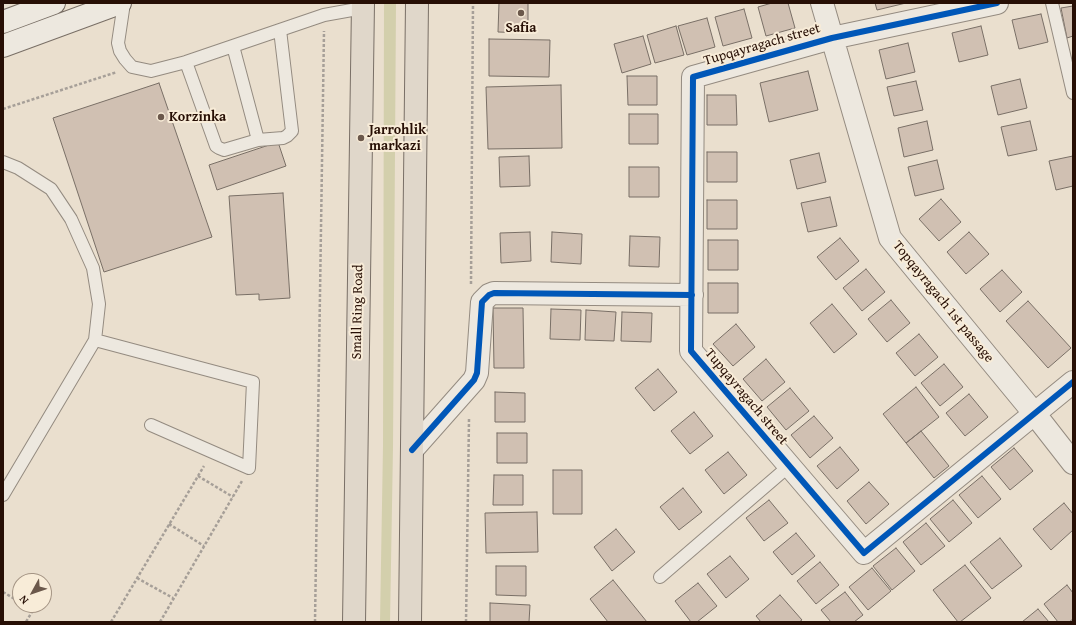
<!DOCTYPE html>
<html>
<head>
<meta charset="utf-8">
<style>
  body { margin:0 }
  #map { position:relative; width:1076px; height:625px; overflow:hidden; background:#eadfce; font-family:"Gentium Book Plus",serif }
  canvas { display:block }
  .frame { position:absolute; inset:0; border:4px solid #270f05; pointer-events:none }
  .north { position:absolute; left:12px; top:573px; width:40px; height:40px; box-sizing:border-box; background:#f8ecd8; border:1px solid #a49484; border-radius:50%; rotate:230deg; font-size:11px; font-weight:700; line-height:16px; text-align:center; color:#270f05 }
  .north::after { content:''; display:block; margin:auto; width:14px; height:18px; background:#6b584b; clip-path:polygon(50% 0,100% 100%,50% 72%,0 100%) }
</style>
</head>
<body>
<div id="map">
<canvas width="1076" height="625"></canvas>
<div class="frame"></div>
<div class="north">N</div>
</div>
<script>
const c = document.querySelector('canvas').getContext('2d');
c.lineJoin = 'round';
function fillPath(path, color) { c.fillStyle = color; c.fill(path, 'evenodd'); }
const shape = rows => new Path2D(rows.map(r => 'M' + r).join(''));
function trace(path, color, width, dash) { c.strokeStyle = color; c.lineWidth = width; c.lineCap = dash ? 'butt' : 'round'; c.setLineDash(dash || []); c.stroke(path); }
function drawText(font, color, halo, rows, align = 'center') {
  c.font = font + ' "Gentium Book Plus",serif'; c.lineWidth = 4; c.setLineDash([]); c.textBaseline = 'middle'; c.strokeStyle = halo; c.fillStyle = color; for (const [text, x, y, turn = 0] of rows) {
    c.save(); c.translate(x, y); c.rotate((+turn || 0) * Math.PI / 180); c.textAlign = isNaN(turn) ? turn : align; if (halo) c.strokeText(text, 0, 0); c.fillText(text, 0, 0); c.restore();
  }
}
fillPath(shape([
  [384,3,396,3,393,447,390,622,380,622,383,446]
]), '#d3cfac');
const building = shape([
  [499,3,528,3,528,33,498,32,499,3],
  [772,3,788,3,795,28,766,36,758,7,772,3],
  [875,3,906,3,877,10,875,3],
  [1073,6,1073,36,1067,38,1061,8,1073,6],
  [744,9,752,38,723,46,715,17,744,9],
  [1041,14,1048,42,1019,49,1012,20,1041,14],
  [707,18,715,47,687,55,678,26,707,18],
  [676,26,684,55,655,63,647,35,676,26],
  [981,26,988,55,959,62,952,33,981,26],
  [643,36,651,64,622,73,614,44,643,36],
  [489,39,550,40,549,77,489,76,489,39],
  [908,43,915,72,886,79,879,50,908,43],
  [808,71,818,110,769,122,760,83,808,71],
  [627,76,657,76,657,105,628,105,627,76],
  [1020,79,1027,108,998,115,991,86,1020,79],
  [916,81,923,110,894,116,887,87,916,81],
  [159,83,212,237,104,272,53,118,159,83],
  [561,85,562,148,488,149,486,87,561,85],
  [707,95,736,95,737,125,707,125,707,95],
  [629,114,658,114,658,144,629,144,629,114],
  [927,121,933,150,904,157,898,128,927,121],
  [1030,121,1037,150,1008,156,1001,127,1030,121],
  [278,142,286,166,217,190,209,165,278,142],
  [707,152,737,152,737,182,707,182,707,152],
  [819,153,826,182,797,189,790,160,819,153],
  [529,156,530,186,500,187,499,157,529,156],
  [1073,156,1073,186,1056,190,1049,161,1073,156],
  [937,160,944,189,915,196,908,167,937,160],
  [629,167,659,167,659,197,629,197,629,167],
  [283,193,290,298,259,300,259,294,236,295,229,196,283,193],
  [830,197,837,226,808,232,801,203,830,197],
  [941,199,961,222,939,241,919,219,941,199],
  [707,200,737,200,737,229,707,229,707,200],
  [530,232,531,261,501,263,500,233,530,232],
  [552,232,582,234,581,264,551,262,552,232],
  [969,232,989,254,966,274,947,252,969,232],
  [630,236,660,237,659,267,629,266,630,236],
  [840,238,859,261,836,280,817,257,840,238],
  [708,240,738,240,738,270,708,270,708,240],
  [866,269,885,292,862,311,843,288,866,269],
  [1002,270,1022,292,1000,312,980,289,1002,270],
  [708,283,738,283,738,313,708,313,708,283],
  [891,300,910,323,887,342,868,319,891,300],
  [1028,301,1071,348,1048,368,1006,321,1028,301],
  [832,304,857,334,834,353,810,323,832,304],
  [493,308,523,308,524,368,494,368,493,308],
  [551,309,581,310,580,340,550,339,551,309],
  [586,310,616,312,614,341,585,340,586,310],
  [622,312,652,313,651,342,621,341,622,312],
  [736,324,755,347,733,366,713,344,736,324],
  [919,334,938,357,915,376,896,353,919,334],
  [766,359,785,382,762,401,743,379,766,359],
  [944,364,963,387,940,406,921,383,944,364],
  [658,369,677,392,654,411,635,388,658,369],
  [916,387,939,417,906,443,883,414,916,387],
  [790,388,809,411,786,430,767,407,790,388],
  [495,392,525,393,525,422,495,422,495,392],
  [969,394,988,417,965,436,946,413,969,394],
  [694,412,713,436,690,454,671,431,694,412],
  [814,416,833,438,810,458,791,435,814,416],
  [921,431,949,466,934,478,906,443,921,431],
  [497,433,527,433,527,463,497,463,497,433],
  [840,447,859,470,837,489,817,466,840,447],
  [1014,448,1033,471,1010,490,991,467,1014,448],
  [728,452,747,475,724,494,705,470,728,452],
  [553,470,582,470,582,514,553,514,553,470],
  [494,475,523,475,523,505,493,505,494,475],
  [982,476,1001,499,978,518,959,495,982,476],
  [869,482,889,504,866,524,847,501,869,482],
  [683,488,702,512,679,530,660,507,683,488],
  [769,500,788,523,764,541,746,518,769,500],
  [953,500,972,523,949,542,930,519,953,500],
  [1064,503,1073,514,1073,530,1051,550,1033,529,1064,503],
  [537,512,538,552,486,553,485,513,537,512],
  [926,523,945,546,921,565,903,542,926,523],
  [616,529,635,552,612,571,594,547,616,529],
  [796,533,815,556,792,575,773,552,796,533],
  [1000,538,1022,566,992,589,970,562,1000,538],
  [896,548,915,571,892,590,873,566,896,548],
  [730,556,749,579,726,598,707,574,730,556],
  [820,562,839,585,816,604,797,581,820,562],
  [965,565,991,598,960,622,958,622,933,590,965,565],
  [496,566,526,566,526,596,496,595,496,566],
  [872,568,891,591,868,610,849,587,872,568],
  [613,580,647,622,608,622,590,599,613,580],
  [698,583,717,606,697,622,691,622,675,601,698,583],
  [1067,585,1073,593,1073,619,1069,622,1058,622,1044,604,1067,585],
  [845,592,863,615,854,622,831,622,821,610,845,592],
  [780,595,802,620,799,622,761,622,756,616,780,595],
  [490,603,530,605,529,622,490,622,490,603],
  [1038,609,1049,622,1022,622,1038,609]
]);
fillPath(building, '#d0c0b2');
trace(building, '#796f66', 1);
const service = shape([
  [124,3,118,43,120,51,125,59,132,67,151,71,186,62,324,15,363,8],
  [1052,3,1073,93],
  [233,46,258,140],
  [186,62,216,146,219,148,224,150,258,140,283,138,287,136,292,131,280,30],
  [3,162,18,168,51,189,71,219,93,268,99,304,95,340,3,495],
  [95,340,253,382,249,468,151,425],
  [660,577,789,466]
]);
const minor = shape([
  [822,3,890,238,1034,413,1073,463],
  [997,3,832,38,693,77,691,351,864,553,1073,382],
  [412,450,474,380,477,373,482,302,489,295,494,293,692,295]
]);
const secondary = shape([
  [3,22,54,3],
  [3,46,120,3]
]);
const trunk = shape([
  [354,622,363,3],
  [410,622,417,3]
]);
trace(service, '#948b80', 14);
trace(minor, '#948b80', 24);
trace(secondary, '#796f66', 24);
trace(trunk, '#796f66', 24);
trace(shape([
  [3,109,117,72],
  [471,284,473,3],
  [198,476,233,497],
  [169,524,204,546],
  [137,578,173,598],
  [3,592,20,602],
  [25,605,33,610,26,622],
  [111,622,204,466],
  [160,622,242,481],
  [315,622,324,31],
  [466,622,469,419]
]), '#a69f98', 2.5, [3, 2]);
trace(service, '#ede8df', 12);
trace(minor, '#ede8df', 22);
trace(secondary, '#ede8df', 22);
trace(trunk, '#e0d7ca', 22);
trace(shape([
  [997,3,832,38,693,77,691,351,864,553,1073,382],
  [412,450,474,380,477,373,482,302,489,295,494,293,692,295]
]), '#0057b8', 6);
for (const [x, y, r, color] of [
  [521,13,4,"#6b584b"],
  [161,117,4,"#6b584b"],
  [361,138,4,"#6b584b"]
]) { const dot = new Path2D(); dot.arc(x, y, r, 0, 2 * Math.PI); c.fillStyle = color; c.fill(dot); trace(dot, '#f8ecd8', 1.5); }
drawText('bold 14px', '#270f05', '#f8ecd8', [
  ["Safia",521,28,"center"],
  ["Korzinka",169,117],
  ["Jarrohlik",369,130],
  ["markazi",369,146]
], 'left');
drawText('14px', '#270f05', '#f8ecd8', [
  ["Tupqayragach street",762,45,-16],
  ["Topqayragach 1st passage",943,302,51],
  ["Small Ring Road",358,312,-89],
  ["Tupqayragach street",746,397,50]
]);
</script>
</body>
</html>
